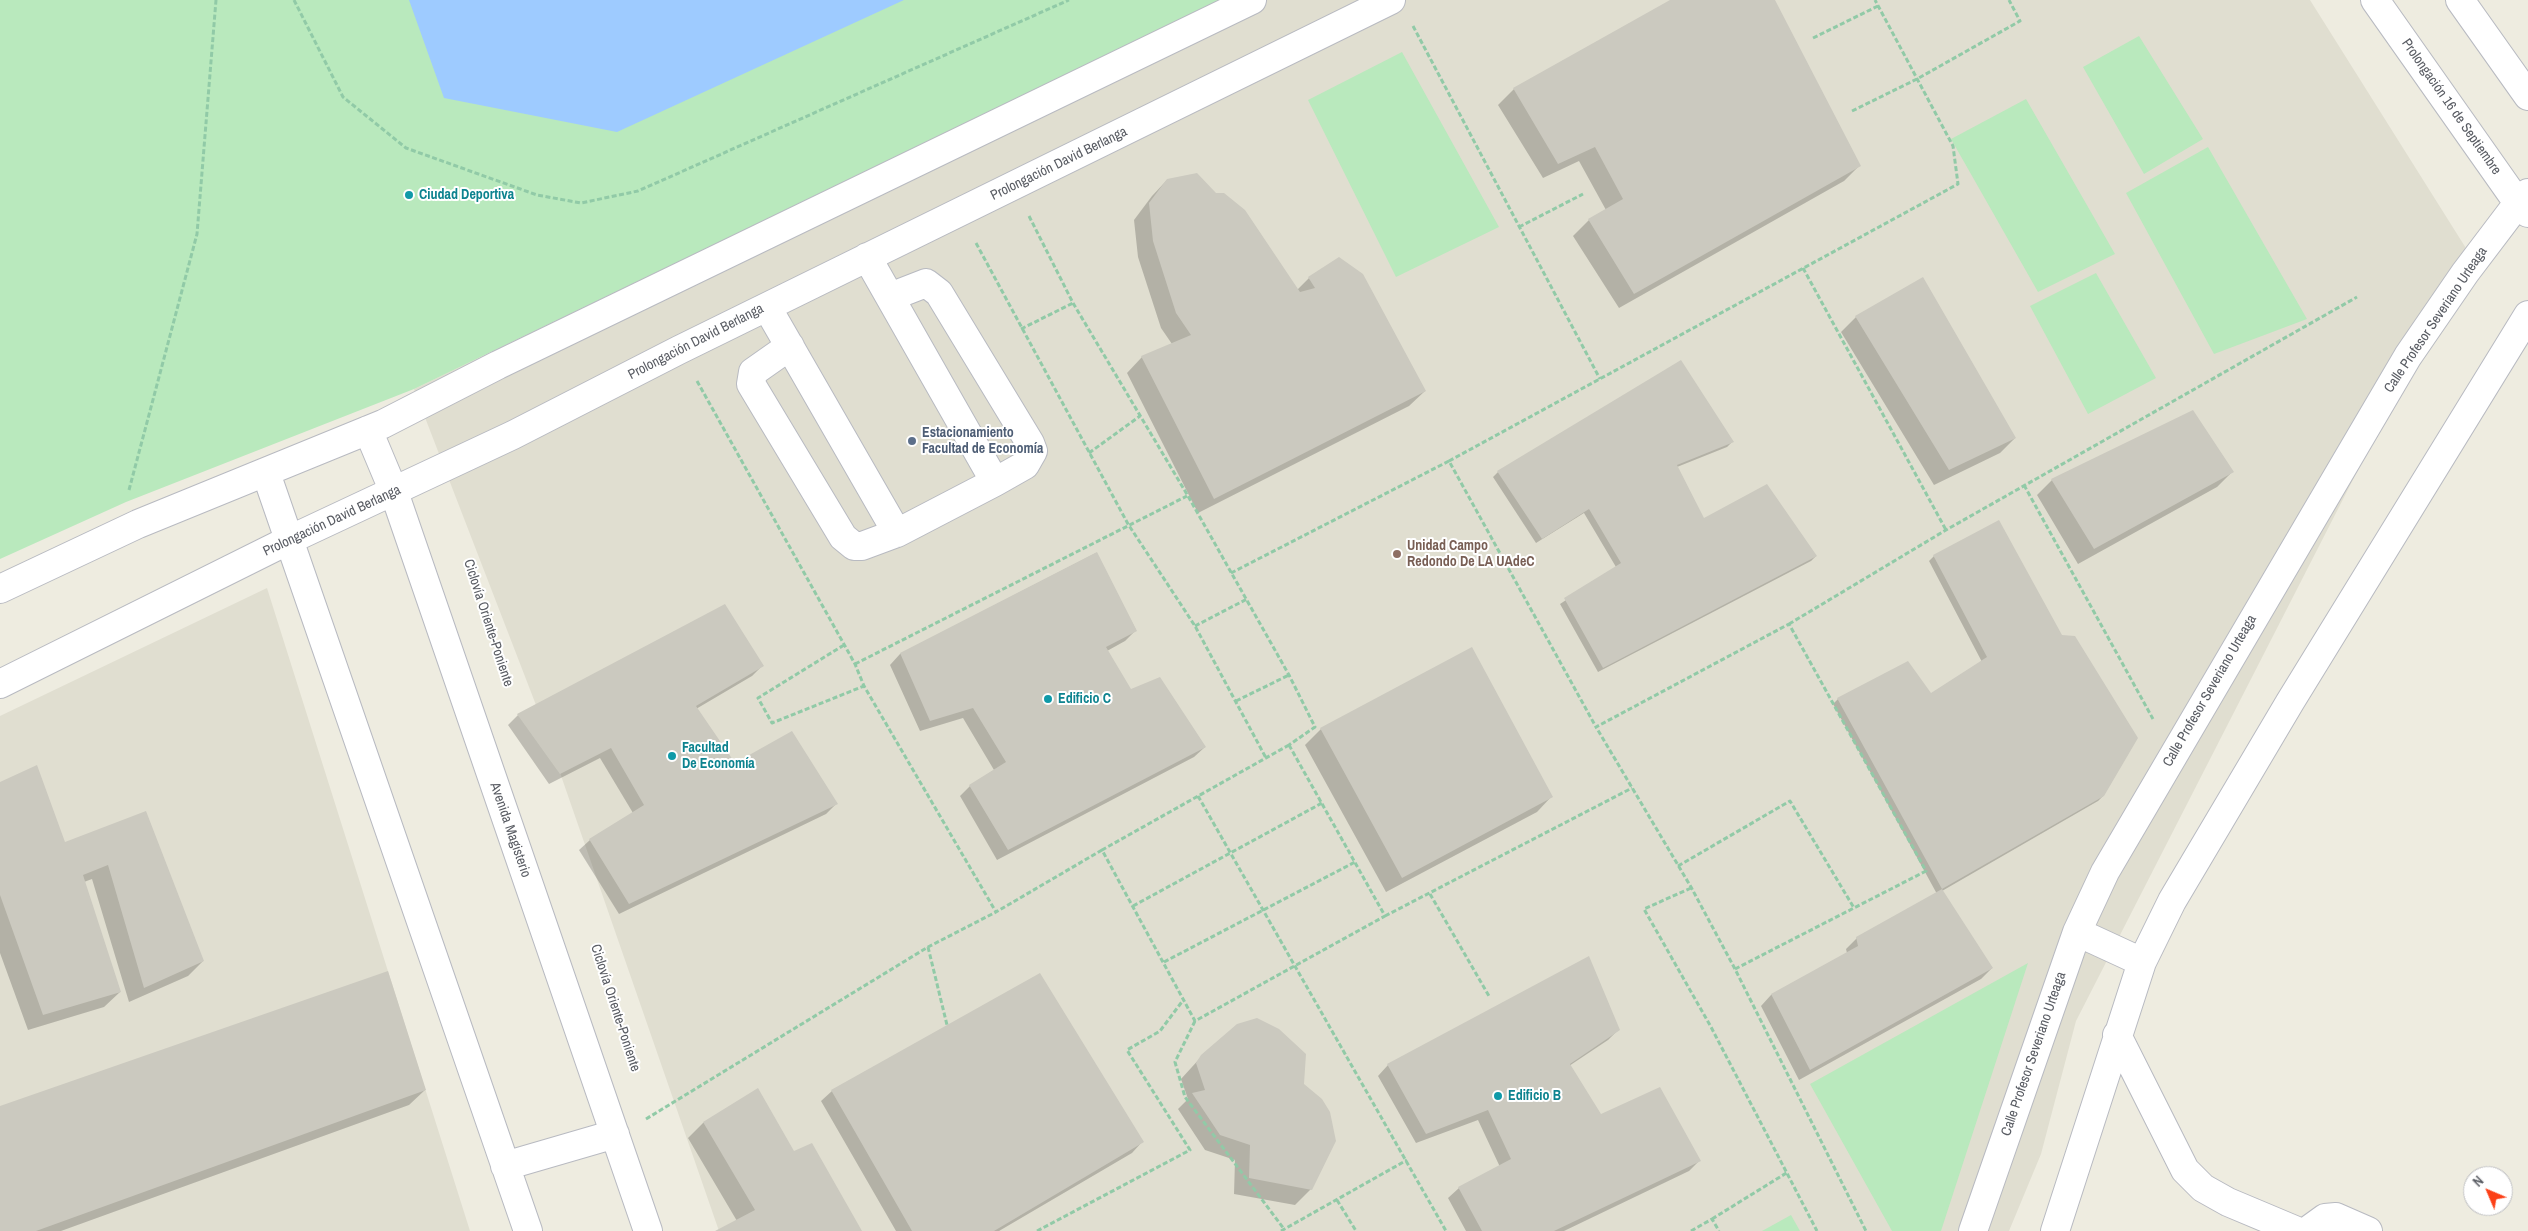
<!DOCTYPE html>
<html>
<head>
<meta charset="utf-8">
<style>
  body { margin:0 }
  #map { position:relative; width:2528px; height:1231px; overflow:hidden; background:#eeece0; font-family:"Archivo Narrow",sans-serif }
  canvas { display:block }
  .north { position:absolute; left:2463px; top:1166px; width:50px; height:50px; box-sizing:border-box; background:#fff; border:1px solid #bdbec1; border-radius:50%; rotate:315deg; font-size:14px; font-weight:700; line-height:20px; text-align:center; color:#595c63 }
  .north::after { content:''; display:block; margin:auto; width:18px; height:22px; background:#fc4017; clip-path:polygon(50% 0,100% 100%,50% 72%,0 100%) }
</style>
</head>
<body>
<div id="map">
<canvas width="2528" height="1231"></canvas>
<div class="north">N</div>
</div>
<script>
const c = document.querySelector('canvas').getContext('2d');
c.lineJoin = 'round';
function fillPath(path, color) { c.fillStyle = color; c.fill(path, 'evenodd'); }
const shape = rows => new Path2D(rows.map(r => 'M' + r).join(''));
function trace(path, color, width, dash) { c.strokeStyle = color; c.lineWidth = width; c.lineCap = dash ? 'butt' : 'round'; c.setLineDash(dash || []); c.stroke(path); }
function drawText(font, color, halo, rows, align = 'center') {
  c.font = font + ' "Archivo Narrow",sans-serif'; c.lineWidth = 4; c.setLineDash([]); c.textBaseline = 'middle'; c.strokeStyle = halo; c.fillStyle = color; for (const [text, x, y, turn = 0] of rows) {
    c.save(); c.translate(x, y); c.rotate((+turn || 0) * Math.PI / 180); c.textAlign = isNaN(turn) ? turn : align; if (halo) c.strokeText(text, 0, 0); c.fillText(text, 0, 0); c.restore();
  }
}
fillPath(shape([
  [1216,0,2310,0,2469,253,2076,1021,2041,1154,2009,1231,719,1231,541,718,414,389],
  [267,588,470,1231,0,1231,0,716]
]), '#e0ded0');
fillPath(shape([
  [0,0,1222,0,414,389,126,502,0,559],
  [2139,36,2203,139,2144,174,2083,67],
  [1402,52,1499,227,1396,277,1308,100],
  [2026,99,2115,254,2038,292,1951,139],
  [2208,147,2307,319,2214,354,2126,193],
  [2096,273,2156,378,2088,414,2030,306],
  [2028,963,1941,1231,1892,1231,1810,1084],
  [1791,1215,1800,1231,1762,1231]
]), '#b9e9bd');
fillPath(shape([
  [409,0,904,0,617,132,444,98]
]), '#9ecbff');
fillPath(shape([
  [1673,0,1774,0,1859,166,1844,181,1619,308,1573,236,1589,220,1606,210,1579,161,1543,178,1498,105,1514,89],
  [1167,180,1297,290,1309,278,1425,391,1409,406,1198,513,1127,373,1142,357,1172,344,1161,328,1138,257,1134,220,1152,196],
  [1856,317,2015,438,2000,453,1934,485,1841,332],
  [1732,442,1727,447,1677,467,1703,520,1816,556,1811,561,1598,672,1560,604,1616,567,1584,513,1536,543,1493,477,1498,472],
  [2232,472,2217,487,2078,564,2037,495,2052,480],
  [1096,553,1136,630,1125,641,1107,651,1130,691,1205,747,1194,757,997,860,960,796,970,786,994,770,963,718,920,731,890,665,900,654],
  [1934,556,2103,796,2098,801,1942,891,1992,968,1981,979,1799,1080,1761,1006,1771,995,1847,953,1846,949,1857,938,1937,894,1833,704,1838,699,1931,694,1982,662,1929,561],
  [763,665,752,676,696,709,734,765,837,803,826,814,619,914,579,850,590,840,633,813,600,758,549,784,508,725,518,715],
  [1321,729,1552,796,1537,812,1386,892,1305,745],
  [0,783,64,844,146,813,203,961,188,976,129,1002,92,879,84,882,120,992,104,1007,28,1030,0,953],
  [1618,1030,1608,1040,1569,1066,1601,1116,1699,1161,1689,1171,1564,1231,1466,1231,1448,1198,1459,1188,1500,1167,1478,1120,1416,1143,1378,1076,1388,1065],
  [1202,1056,1303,1084,1311,1189,1295,1205,1234,1194,1235,1160,1205,1150,1178,1109,1188,1099,1181,1079],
  [425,1090,409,1105,61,1231,0,1231,0,1107],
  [757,1090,794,1153,861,1231,718,1231,737,1221,688,1138,703,1123],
  [832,1091,1142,1142,1132,1153,999,1231,896,1231,821,1101]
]), '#0003');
fillPath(shape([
  [1670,0,1775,0,1861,166,1634,294,1588,219,1623,199,1595,147,1558,164,1513,88],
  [1197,173,1216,193,1224,193,1245,210,1300,292,1315,288,1308,277,1339,257,1363,274,1426,391,1214,499,1141,356,1191,335,1176,313,1153,241,1149,203,1167,179],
  [1923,277,2016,438,1949,470,1855,316],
  [1681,360,1734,442,1677,465,1704,518,1767,484,1817,556,1603,668,1564,598,1621,563,1589,509,1542,539,1497,471],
  [2193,410,2234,472,2094,549,2051,479],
  [1999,520,2062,635,2075,636,2138,738,2104,796,1942,889,1837,698,1908,661,1931,693,1987,657,1933,555],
  [1097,552,1137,631,1106,647,1131,689,1160,677,1206,747,1008,850,969,785,1006,762,973,708,930,721,900,653],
  [725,604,764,666,696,706,735,763,792,731,838,804,629,904,589,839,644,805,611,748,560,774,517,714],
  [1472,647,1553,797,1402,878,1320,728],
  [37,765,65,842,146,811,204,961,144,988,108,865,83,875,121,992,43,1015,0,895,0,782],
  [1942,889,1993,968,1810,1070,1771,994,1858,946,1856,937],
  [1589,956,1620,1030,1570,1064,1601,1114,1660,1087,1701,1161,1554,1231,1482,1231,1458,1187,1511,1159,1488,1110,1426,1134,1387,1064],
  [388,971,426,1090,36,1231,0,1231,0,1106],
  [1040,973,1144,1142,994,1231,912,1231,831,1090],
  [1257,1018,1279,1029,1306,1054,1304,1084,1322,1099,1330,1112,1336,1141,1312,1190,1249,1178,1250,1145,1220,1135,1192,1093,1205,1090,1196,1063,1201,1055,1237,1024],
  [758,1088,794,1151,812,1143,862,1231,715,1231,755,1210,703,1122]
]), '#cbc9bf');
const minor = shape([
  [2375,0,2518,203,2528,213],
  [2460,0,2528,96],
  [890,297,926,283,939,293,1030,443,1033,451,1025,465,995,482],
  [767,307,897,533,995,482,867,257],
  [790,346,753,372,751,384,843,537,854,546,862,546,897,533],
  [368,430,394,492,648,1231],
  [266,473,528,1231],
  [0,589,138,524,383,424,498,365,1252,0],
  [0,684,289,540,513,435,679,350,1391,0],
  [2077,932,2142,962],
  [2117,1035,2185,1170,2203,1188,2228,1202,2297,1231],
  [505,1166,615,1134],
  [1973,1231,2077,932,2105,872,2408,356,2465,273,2518,203,2528,193],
  [2055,1231,2142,962,2172,901,2290,702,2528,315],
  [2307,1231,2325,1218,2336,1217,2368,1231]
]);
trace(minor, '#b8bac1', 30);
trace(shape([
  [294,0,343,97,406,148,537,195,581,203,638,191,1069,0],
  [1413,26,1600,379],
  [1813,38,1878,6],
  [1852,111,1917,79,2020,21,2009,0],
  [1029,216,1073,303,1188,496,1289,675,1315,727,1289,745],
  [1519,227,1583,194],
  [976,243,1128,524,1195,626,1266,758],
  [1803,268,1946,530],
  [1021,329,1073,303],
  [697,381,855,664,864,686,996,912,1102,850],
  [1089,453,1140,416],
  [1449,461,1958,184,1953,146,1875,0],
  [2024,485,2153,719],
  [129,490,197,234,216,0],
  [1231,573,1449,461,1596,727],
  [1789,624,1946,530,2357,297],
  [1195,626,1247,599],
  [844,645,758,698,772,723,864,686],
  [855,664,1187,496],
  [1236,701,1289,675],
  [1289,745,1385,916,1195,1021,1102,850,1289,745],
  [1198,796,1446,1231],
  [1678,866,1790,801,1854,908],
  [1691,888,1644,909,1711,1027,1817,1231],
  [1430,894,1489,996],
  [1133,906,1322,803],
  [1385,916,1632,788],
  [928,947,947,1025],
  [1164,962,1355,862],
  [1735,969,1926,871,1789,624,1596,727,1691,887,1735,969,1866,1231],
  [1195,1021,1175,1062,1185,1097,1284,1229],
  [646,1119,928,947,996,912],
  [1337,1200,1356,1231],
  [1712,1219,1788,1172],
  [1037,1231,1190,1150,1127,1050,1160,1031,1184,999],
  [1281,1231,1407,1160],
  [1691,1231,1712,1219,1719,1231]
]), '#91caa7', 3, [5, 2.5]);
trace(minor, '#fff', 28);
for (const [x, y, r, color] of [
  [409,195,5,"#0f9aa8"],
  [912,441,5,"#5c6f8a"],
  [1397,554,5,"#8d6e63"],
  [1048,699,5,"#0f9aa8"],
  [672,756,5,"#0f9aa8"],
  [1498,1096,5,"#0f9aa8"]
]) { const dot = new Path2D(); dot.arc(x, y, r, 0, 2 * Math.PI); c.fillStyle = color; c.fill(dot); trace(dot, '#fff', 2); }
drawText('14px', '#595c63', '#fff', [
  ["Prolongación 16 de Septiembre",2451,107,55],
  ["Prolongación David Berlanga",1059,164,-26],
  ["Calle Profesor Severiano Urteaga",2436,320,-56],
  ["Prolongación David Berlanga",696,342,-27],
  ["Prolongación David Berlanga",332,521,-25],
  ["Ciclovía Oriente-Poniente",488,623,72],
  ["Calle Profesor Severiano Urteaga",2210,691,-60],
  ["Avenida Magisterio",510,830,71],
  ["Ciclovía Oriente-Poniente",615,1008,72],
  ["Calle Profesor Severiano Urteaga",2034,1054,-71]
]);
drawText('bold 14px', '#0d838f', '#fff', [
  ["Ciudad Deportiva",419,195],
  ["Edificio C",1058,699],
  ["Facultad",682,748],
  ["De Economía",682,764],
  ["Edificio B",1508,1096]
], 'left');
drawText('bold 14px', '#4e5e75', '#fff', [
  ["Estacionamiento",922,433],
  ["Facultad de Economía",922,449]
], 'left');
drawText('bold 14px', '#785e54', '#fff', [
  ["Unidad Campo",1407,546],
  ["Redondo De LA UAdeC",1407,562]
], 'left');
</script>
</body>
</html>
